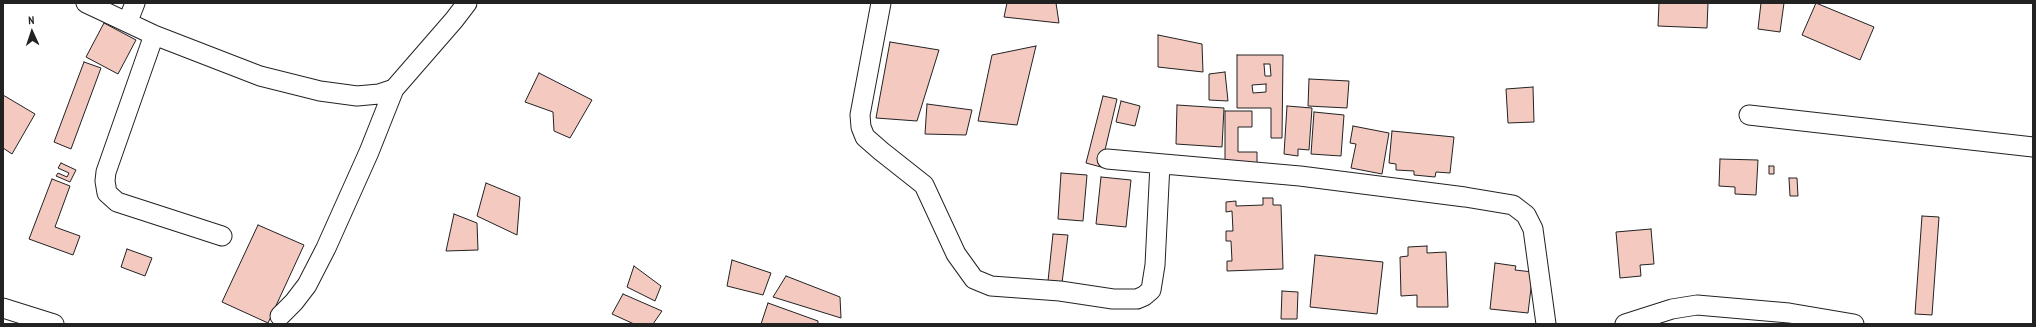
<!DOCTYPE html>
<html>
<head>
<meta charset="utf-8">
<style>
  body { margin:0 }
  #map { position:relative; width:2036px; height:327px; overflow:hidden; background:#fff; font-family:"PT Sans Narrow",sans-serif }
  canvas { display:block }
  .frame { position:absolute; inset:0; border:4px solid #222; pointer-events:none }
  .north { position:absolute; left:12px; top:12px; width:40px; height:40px; -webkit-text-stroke:3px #fff; paint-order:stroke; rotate:357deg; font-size:11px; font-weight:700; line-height:16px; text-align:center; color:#222 }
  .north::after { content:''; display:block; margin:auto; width:14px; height:18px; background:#222; clip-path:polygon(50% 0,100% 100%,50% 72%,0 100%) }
</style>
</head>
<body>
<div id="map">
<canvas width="2036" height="327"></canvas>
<div class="frame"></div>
<div class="north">N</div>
</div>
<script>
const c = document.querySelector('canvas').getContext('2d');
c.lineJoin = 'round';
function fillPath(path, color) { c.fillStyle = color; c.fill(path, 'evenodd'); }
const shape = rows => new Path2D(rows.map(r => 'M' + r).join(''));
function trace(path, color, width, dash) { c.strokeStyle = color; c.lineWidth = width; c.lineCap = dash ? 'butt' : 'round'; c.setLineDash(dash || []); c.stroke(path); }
const building = shape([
  [1007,3,1056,3,1059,23,1004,17,1007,3],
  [1659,3,1708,3,1707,28,1658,26,1659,3],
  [1761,3,1784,3,1780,32,1758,29,1761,3],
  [1816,3,1874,27,1860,60,1802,35,1816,3],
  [104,23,136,40,118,74,86,57,104,23],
  [1158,35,1202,44,1203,72,1158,67,1158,35],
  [890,42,939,50,917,121,876,118,890,42],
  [1036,46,1017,125,978,121,992,55,1036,46],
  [1237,55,1283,55,1282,138,1271,138,1271,108,1237,108,1237,55],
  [1264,64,1270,64,1271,76,1265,76,1264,64],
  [1266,84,1266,92,1253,93,1252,85,1266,84],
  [84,62,101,68,71,149,54,142,84,62],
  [1225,72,1228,101,1209,100,1209,74,1225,72],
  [539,73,592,100,570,138,554,131,553,112,525,102,539,73],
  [1309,79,1349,81,1347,108,1308,106,1309,79],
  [1533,87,1534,122,1508,123,1506,89,1533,87],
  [3,95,35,114,12,154,3,148,3,95],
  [1103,96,1117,99,1101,167,1086,163,1103,96],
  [1121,101,1140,106,1135,126,1116,122,1121,101],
  [927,104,972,110,966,135,925,134,927,104],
  [1177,105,1224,108,1222,147,1176,144,1177,105],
  [1287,106,1312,108,1309,150,1298,149,1298,156,1284,154,1287,106],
  [1225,111,1252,111,1252,127,1238,127,1238,152,1257,152,1257,168,1225,168,1225,111],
  [1314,112,1344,115,1341,156,1311,154,1314,112],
  [1353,126,1389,133,1382,174,1351,168,1356,144,1350,143,1353,126],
  [1392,131,1454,137,1450,173,1436,172,1435,177,1414,175,1414,171,1396,170,1396,164,1389,163,1392,131],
  [1720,159,1758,160,1756,195,1735,194,1735,187,1719,186,1720,159],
  [61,163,76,170,70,182,56,176,58,173,67,177,69,173,58,168,61,163],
  [1769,166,1774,166,1774,174,1769,174,1769,166],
  [1061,173,1087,175,1083,221,1058,219,1061,173],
  [1101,177,1131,180,1126,227,1096,224,1101,177],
  [1789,178,1797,178,1798,196,1790,196,1789,178],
  [52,179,70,186,55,227,80,236,73,255,29,239,52,179],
  [486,183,520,197,517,235,477,216,486,183],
  [1263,198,1273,198,1273,205,1281,205,1283,269,1227,271,1227,261,1232,261,1231,241,1226,241,1226,231,1233,231,1232,211,1226,212,1226,202,1236,201,1236,206,1263,205,1263,198],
  [454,214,477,223,478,250,446,251,454,214],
  [1922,216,1939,217,1932,315,1915,314,1922,216],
  [258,225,304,245,268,323,222,302,258,225],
  [1651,229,1654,264,1640,265,1641,276,1620,278,1616,232,1651,229],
  [1053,234,1068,235,1062,283,1048,281,1053,234],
  [1427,246,1427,253,1446,252,1448,307,1417,307,1417,295,1401,296,1400,257,1408,256,1408,247,1427,246],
  [127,249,152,258,145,276,121,267,127,249],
  [1315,255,1383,262,1377,314,1310,307,1315,255],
  [732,260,771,273,763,295,727,286,732,260],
  [1495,263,1516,266,1515,270,1533,272,1528,313,1490,309,1495,263],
  [634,266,661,286,655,301,627,287,634,266],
  [786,276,840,297,841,318,773,297,786,276],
  [1282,291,1298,292,1297,319,1281,319,1282,291],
  [623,294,662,311,653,324,634,324,612,314,623,294],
  [768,303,818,321,818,324,761,324,768,303]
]);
fillPath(building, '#f3c9c0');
trace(building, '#222', 1);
const street = shape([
  [86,3,154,35,260,76,320,91,357,96,379,94,394,89,454,20,467,3],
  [881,3,860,115,861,127,865,137,881,151,924,185,956,254,974,279,991,286,1060,291,1113,299,1137,299,1144,296,1151,290,1155,265,1160,164],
  [128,21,135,3],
  [154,35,106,172,105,181,107,193,117,202,222,236],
  [1749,115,2033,147],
  [1107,159,1300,176,1465,197,1513,205,1526,215,1533,229,1546,324],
  [3,308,54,324],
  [280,316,294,302,307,285,326,248,369,152,394,89],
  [1625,324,1672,309,1697,305,1789,313,1854,324]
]);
trace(street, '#222', 21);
trace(street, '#fff', 19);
</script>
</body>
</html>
